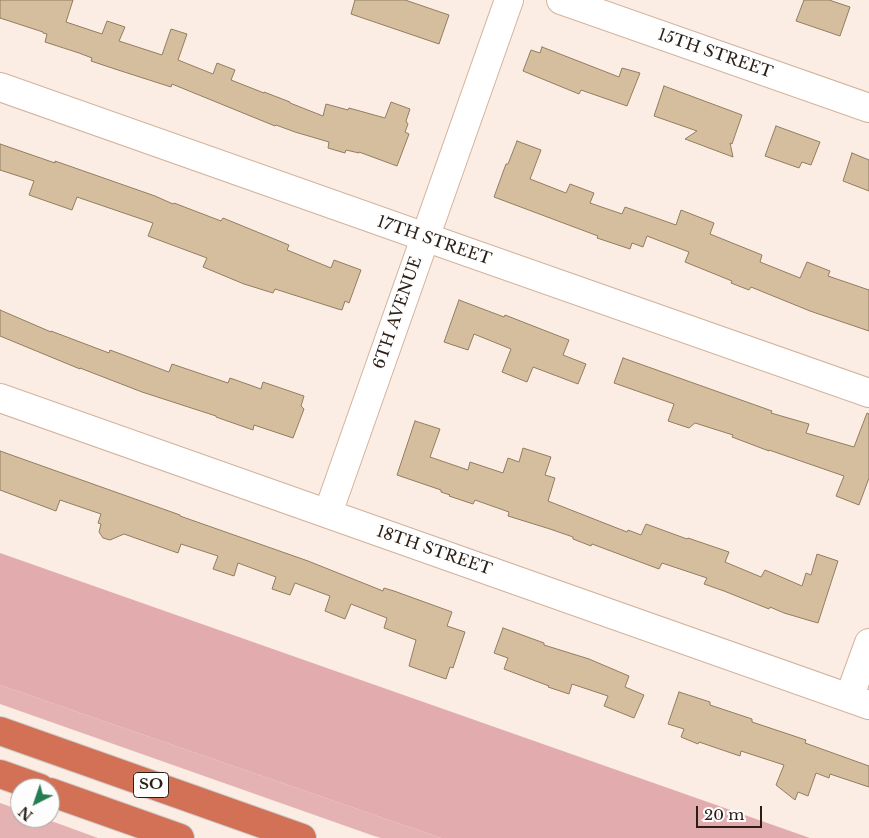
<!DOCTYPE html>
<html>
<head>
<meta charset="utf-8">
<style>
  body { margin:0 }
  #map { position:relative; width:869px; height:838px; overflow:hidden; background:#fbede4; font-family:"Libre Baskerville",serif }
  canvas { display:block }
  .north { position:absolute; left:10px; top:778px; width:50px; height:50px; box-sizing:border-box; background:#fdfdfd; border:1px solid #a9a4a0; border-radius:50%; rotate:221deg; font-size:14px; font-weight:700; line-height:20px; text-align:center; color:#2a1e15 }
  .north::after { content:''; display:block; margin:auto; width:18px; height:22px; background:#257d51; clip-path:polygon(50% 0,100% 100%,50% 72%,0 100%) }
  .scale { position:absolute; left:696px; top:806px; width:66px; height:22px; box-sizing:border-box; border:2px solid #2a1e15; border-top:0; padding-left:6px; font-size:15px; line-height:18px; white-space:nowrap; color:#2a1e15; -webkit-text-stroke:4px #fdfdfd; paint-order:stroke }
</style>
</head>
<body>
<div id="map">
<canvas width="869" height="838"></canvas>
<div class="north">N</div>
<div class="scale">20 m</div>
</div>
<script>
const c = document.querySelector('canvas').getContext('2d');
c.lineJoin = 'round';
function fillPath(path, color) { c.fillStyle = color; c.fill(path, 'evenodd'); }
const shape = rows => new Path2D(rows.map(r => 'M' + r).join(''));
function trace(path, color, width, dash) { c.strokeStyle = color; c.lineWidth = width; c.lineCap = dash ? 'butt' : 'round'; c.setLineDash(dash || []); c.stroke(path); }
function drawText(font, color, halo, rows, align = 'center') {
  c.font = font + ' "Libre Baskerville",serif'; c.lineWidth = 4; c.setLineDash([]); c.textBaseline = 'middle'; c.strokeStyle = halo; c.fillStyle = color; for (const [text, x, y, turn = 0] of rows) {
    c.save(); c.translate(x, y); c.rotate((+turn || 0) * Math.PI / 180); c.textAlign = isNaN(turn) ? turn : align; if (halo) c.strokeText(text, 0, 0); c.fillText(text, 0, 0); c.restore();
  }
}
fillPath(shape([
  [0,685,441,838,381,838,374,836,0,704],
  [0,803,20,810,20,818,43,818,98,838,0,838]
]), '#e5b2b4');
fillPath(shape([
  [0,553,810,838,441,838,0,685]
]), '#e2acae');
const building = shape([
  [0,0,73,0,66,22,102,34,107,21,125,27,119,41,162,55,171,29,187,34,178,60,213,74,217,63,235,70,231,80,264,93,264,92,290,102,290,103,323,116,326,104,348,110,349,108,385,118,391,102,410,109,406,121,408,124,405,132,409,134,397,166,359,152,359,153,346,150,345,153,328,148,329,142,295,132,276,125,275,126,172,84,171,87,118,70,91,61,92,58,79,53,45,42,47,34,43,33,43,32,0,18,0,0],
  [355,0,405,0,449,15,439,44,351,14,355,0],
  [804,0,829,0,850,7,840,36,796,21,804,0],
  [542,47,619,77,622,68,640,73,627,106,581,90,579,94,523,71,531,50,540,53,542,47],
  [664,86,742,115,732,144,730,143,733,157,685,139,697,131,654,116,664,86],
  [776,126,820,142,811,165,802,162,799,168,765,156,776,126],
  [517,141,541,150,530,179,566,193,570,184,594,193,590,203,622,214,625,207,676,225,681,210,714,223,710,234,762,255,760,262,800,278,807,262,830,271,828,276,869,290,869,331,810,311,751,287,749,290,731,283,732,281,685,262,689,252,647,236,643,247,632,243,630,249,597,238,598,236,494,197,506,164,508,164,517,141],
  [0,144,55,163,55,161,155,196,173,204,174,203,221,221,223,218,289,245,287,250,331,268,334,260,361,270,349,303,345,301,342,310,338,309,275,289,273,293,244,284,203,267,207,258,148,236,153,223,77,197,72,210,29,195,34,181,0,170,0,144],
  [852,153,869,160,869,191,843,181,852,153],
  [459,300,504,317,505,315,569,340,563,355,586,364,578,384,533,367,527,382,502,372,511,349,474,334,468,350,444,342,459,300],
  [0,310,51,332,51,331,109,353,110,350,166,371,169,372,172,364,228,383,230,378,261,389,263,382,304,396,301,406,304,409,293,438,254,425,253,430,216,417,216,416,142,392,80,368,80,369,0,336,0,310],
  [623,358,772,411,771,413,809,424,806,433,854,447,867,413,869,414,869,478,859,505,836,496,844,476,769,450,769,451,732,437,733,435,695,423,689,428,668,421,674,404,614,383,623,358],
  [415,421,440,429,430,457,468,470,470,462,503,473,508,458,519,462,523,448,551,457,545,475,555,478,548,501,627,532,628,530,641,535,646,524,687,539,688,538,729,552,725,562,761,577,765,570,802,586,806,573,811,575,817,554,838,561,818,623,784,613,770,607,769,609,724,591,704,584,707,578,662,563,659,569,592,544,591,546,573,539,573,537,550,529,508,516,509,512,475,500,473,504,449,496,450,495,441,492,441,490,397,475,415,421],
  [0,451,180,515,180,516,308,561,383,591,384,588,394,591,452,612,447,626,465,632,453,668,450,667,446,679,409,666,416,640,384,628,387,618,351,604,345,619,325,611,330,596,295,583,290,595,272,589,276,577,238,563,234,576,213,569,218,556,181,544,178,553,124,534,110,540,103,538,99,532,101,524,98,523,101,514,60,500,56,511,0,490,0,451],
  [503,628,544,643,544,645,589,659,629,676,625,687,644,695,634,718,604,706,608,696,572,684,569,694,548,687,549,686,504,669,508,658,494,653,503,628],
  [679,692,710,702,710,705,752,719,752,722,806,740,805,743,869,766,869,787,830,774,829,778,816,773,808,796,798,792,795,800,776,785,784,765,741,751,740,756,699,742,698,744,681,737,684,729,668,724,679,692]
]);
fillPath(building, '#d4be9e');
trace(building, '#927d60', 1);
const minor = shape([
  [561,0,869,108],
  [0,87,459,249,869,393],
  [0,398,869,705],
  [328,513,509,0],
  [849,698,869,643]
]);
const highway = shape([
  [0,731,302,838],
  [0,774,40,788],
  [50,792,180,838]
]);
trace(minor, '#d4b39d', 30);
trace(highway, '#d0cecc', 30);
trace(minor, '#fff', 28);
trace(highway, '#d27156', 28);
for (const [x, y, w] of [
  [151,785,35]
]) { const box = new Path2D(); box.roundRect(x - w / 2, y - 12.5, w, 25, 4); c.fillStyle = '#fdfdfd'; c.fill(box); trace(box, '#2a1e15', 1); }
drawText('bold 15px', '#2a1e15', null, [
  ["SO",151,785]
]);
drawText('16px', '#2a1e15', '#fdfdfd', [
  ["15TH STREET",715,54,19],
  ["17TH STREET",434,241,19],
  ["6TH AVENUE",398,313,-71],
  ["18TH STREET",434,551,19]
]);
</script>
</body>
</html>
